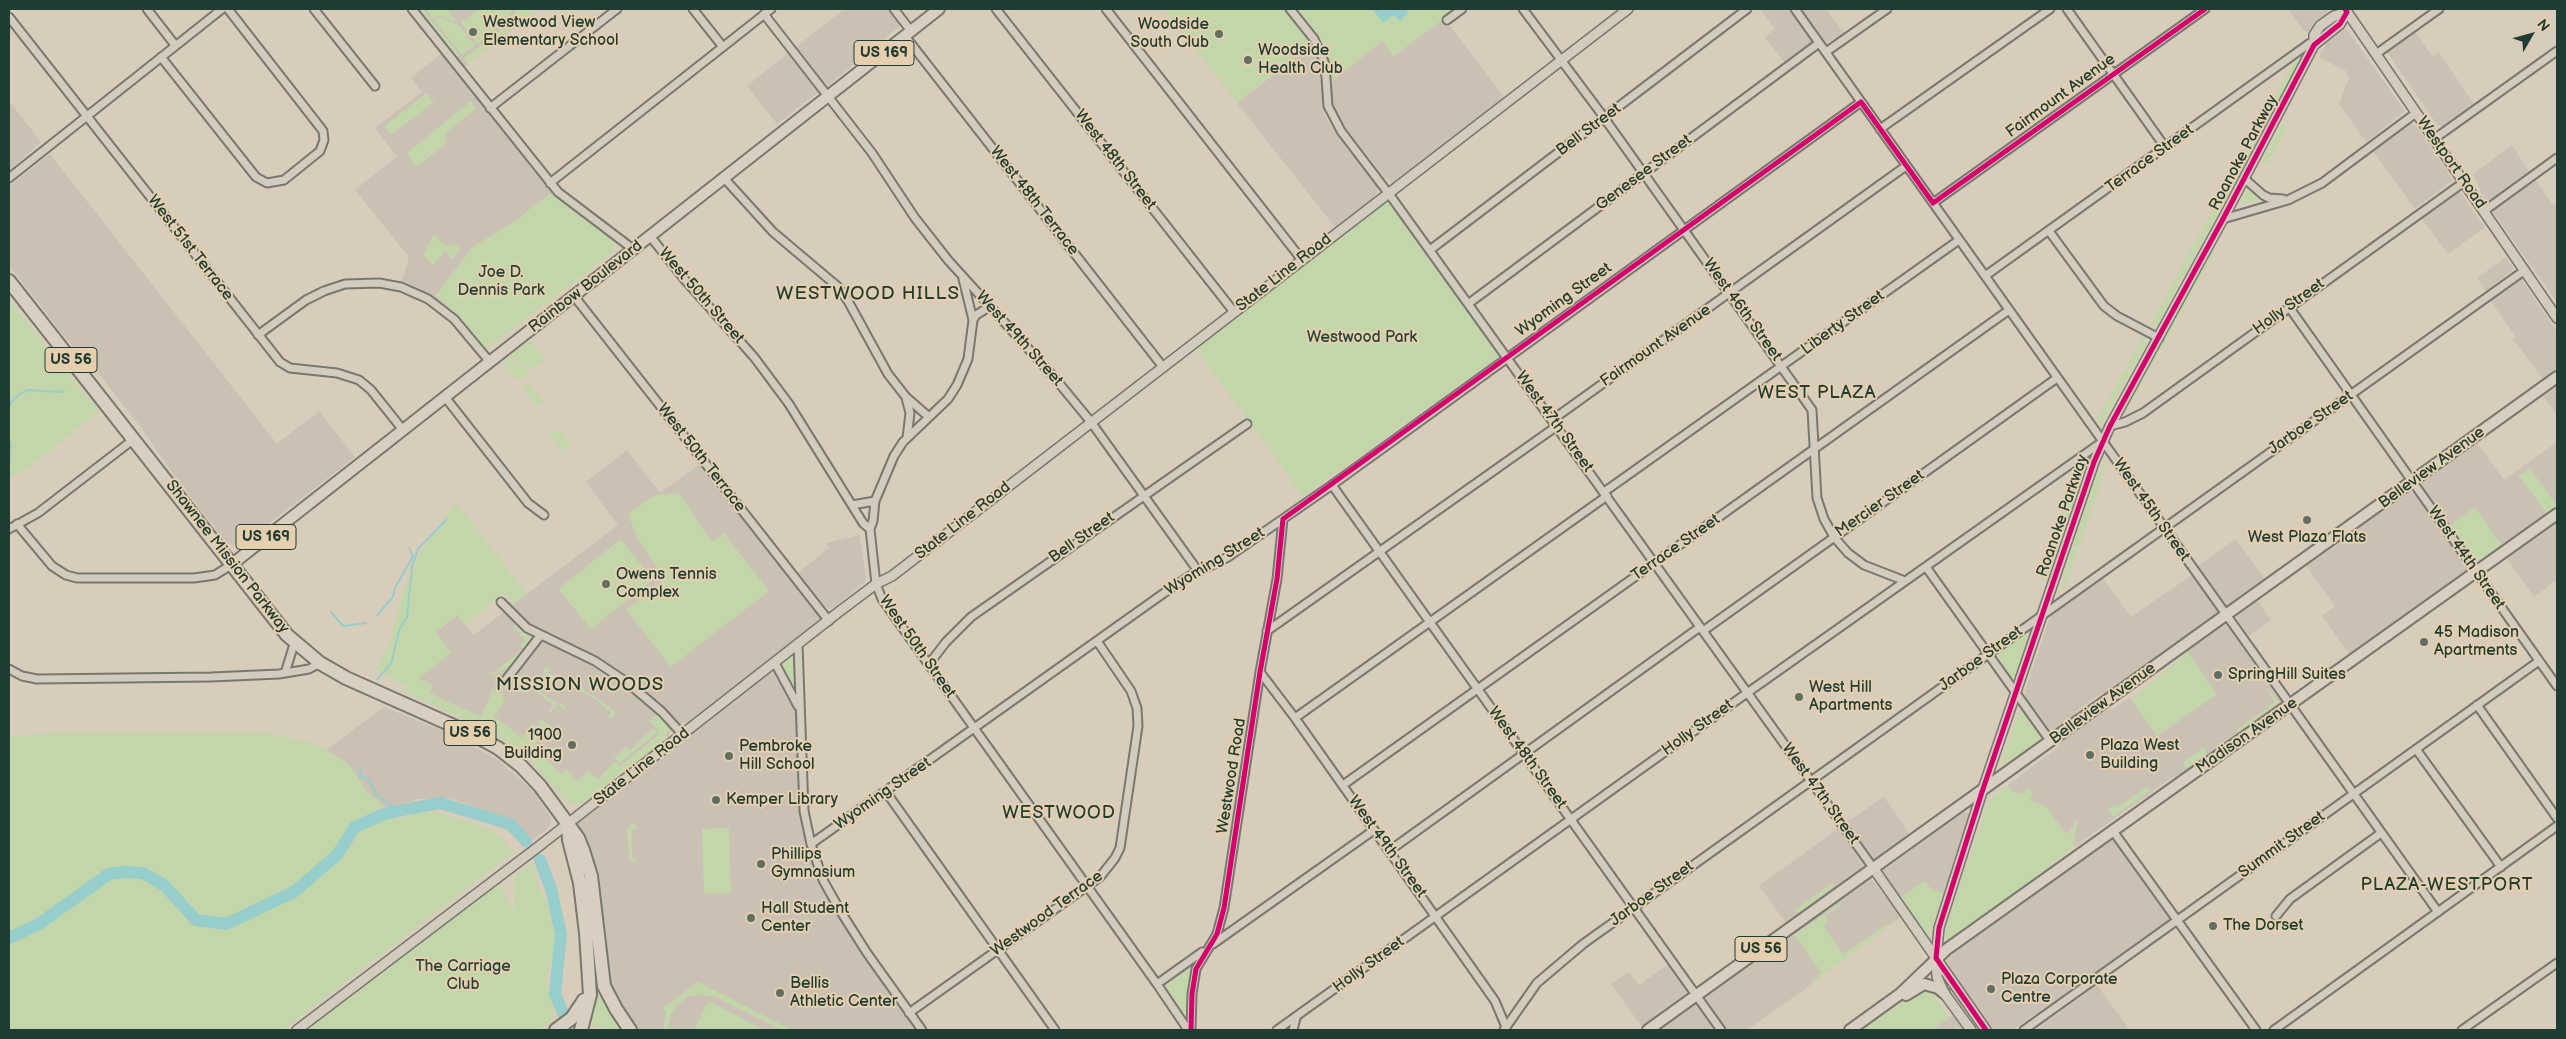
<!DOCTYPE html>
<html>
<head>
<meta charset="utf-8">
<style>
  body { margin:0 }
  #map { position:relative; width:2566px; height:1039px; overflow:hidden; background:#d8ccbb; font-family:"Balsamiq Sans",sans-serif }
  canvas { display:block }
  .frame { position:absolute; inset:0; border:10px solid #1f3d34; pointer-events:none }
  .north { position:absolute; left:2506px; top:10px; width:50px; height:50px; -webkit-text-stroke:4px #e5cfae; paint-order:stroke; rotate:52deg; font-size:14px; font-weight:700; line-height:20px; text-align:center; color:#1f3d34 }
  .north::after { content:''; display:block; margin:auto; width:18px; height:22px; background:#1f3d34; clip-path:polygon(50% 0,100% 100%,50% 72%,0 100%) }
</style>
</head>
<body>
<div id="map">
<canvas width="2566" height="1039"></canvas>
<div class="frame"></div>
<div class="north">N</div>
</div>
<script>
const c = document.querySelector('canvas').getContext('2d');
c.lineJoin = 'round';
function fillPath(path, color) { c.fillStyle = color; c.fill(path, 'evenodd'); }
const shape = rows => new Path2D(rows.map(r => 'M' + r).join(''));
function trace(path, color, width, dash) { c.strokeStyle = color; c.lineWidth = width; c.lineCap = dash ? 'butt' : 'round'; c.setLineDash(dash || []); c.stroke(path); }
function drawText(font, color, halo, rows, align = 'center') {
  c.font = font + ' "Balsamiq Sans",sans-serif'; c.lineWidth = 4; c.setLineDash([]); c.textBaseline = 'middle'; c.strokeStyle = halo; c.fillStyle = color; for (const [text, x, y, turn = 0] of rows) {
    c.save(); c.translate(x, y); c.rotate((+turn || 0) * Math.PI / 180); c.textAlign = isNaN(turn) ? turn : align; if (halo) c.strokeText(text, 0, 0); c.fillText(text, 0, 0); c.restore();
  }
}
fillPath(shape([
  [419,9,538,9,464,67],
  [844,9,889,9,899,22,900,26,829,85,825,85,795,48],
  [1760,9,1789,9,1811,39,1811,42,1784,62,1765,37,1775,29],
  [1800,9,1826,9,1844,33,1825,44],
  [2288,9,2330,9,2327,17,2318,22,2308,32,2303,30],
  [1444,18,1504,97,1396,181,1391,182,1385,178,1339,119,1333,103,1331,82,1382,41,1394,56],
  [2344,29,2348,31,2405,111,2366,142,2339,104,2349,79,2346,71,2319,57,2329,39,2338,31],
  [2414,30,2432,56,2439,52,2474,104,2443,126,2438,126,2387,52],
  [1312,45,1319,66,1324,113,1329,123,1378,188,1375,198,1335,227,1237,103],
  [444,52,554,191,551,194,614,242,486,349,452,309,401,283,409,257,355,190,397,157,375,128,422,92,411,78],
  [789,53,817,88,817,93,777,124,747,86],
  [9,101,41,142,9,171,9,100],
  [2411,123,2415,125,2453,180,2415,209,2372,150],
  [2512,145,2530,173,2491,201,2485,201,2473,174],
  [50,154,277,444,319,411,355,457,240,546,227,544,174,475,140,426,90,363,68,341,9,265,9,186],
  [2534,178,2553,205,2557,202,2557,302,2492,211],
  [2458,190,2485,227,2448,254,2420,216],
  [2506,257,2514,269,2486,291,2477,278],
  [2520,277,2557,332,2557,371,2544,381,2513,339,2516,337,2489,299],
  [2557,386,2557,415,2543,396],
  [2557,442,2557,506,2502,546,2475,508,2449,526,2420,485,2477,443,2504,480],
  [627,450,660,493,701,463,829,621,798,645,800,720,811,844,849,925,922,1030,634,1030,604,986,577,822,691,722,680,723,669,716,642,690,583,650,537,630,512,608,514,604,618,525,586,482],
  [2410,491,2417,495,2468,570,2350,655,2322,616,2335,606,2306,566],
  [2557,519,2557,580,2534,597,2505,556],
  [859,535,866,578,864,583,831,609,827,608,798,573,829,548,826,543],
  [2236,539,2265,580,2227,606,2198,566],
  [2192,575,2218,610,2218,614,2106,695,2097,696,2077,711,2075,716,2057,730,2048,732,2026,700,2025,692,2049,619,2055,611,2101,576,2131,617],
  [2258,601,2271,620,2249,636,2236,617],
  [505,611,517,624,543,643,575,655,620,681,661,716,670,727,669,735,664,740,583,803,574,804,566,801,535,765,493,733,402,691,451,653,435,633,458,615,474,635],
  [2224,625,2227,626,2281,702,2280,705,2180,777,2171,778,2074,847,2077,821,2066,834,2046,806,2030,801,2029,788,2021,794,2012,791,2008,785,2056,749,2063,739,2105,710,2113,709,2130,697,2157,736,2217,694,2187,651],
  [384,707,450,734,495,758,533,790,550,817,551,823,548,828,530,842,503,816,449,798,419,799,387,808,367,792,349,764,326,750],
  [1884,797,1910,835,1873,860,1846,823],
  [1965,811,1969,815,1944,894,1929,887,1924,881,1900,898,1883,871],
  [1839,828,1864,867,1786,923,1759,886],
  [2111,839,2120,846,2170,919,2013,1030,1993,1030,1949,968,1948,958,1959,947],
  [1871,878,1901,917,1823,971,1819,979,1747,1030,1727,1030,1706,1001,1706,996],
  [1669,964,1688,993,1642,1027,1611,984,1629,972,1639,985],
  [2096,984,2130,1030,2035,1030,2085,994],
  [1697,1004,1716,1030,1659,1030,1694,1005],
  [1953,1015,1964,1030,1931,1030]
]), '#cac0b4');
fillPath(shape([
  [419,9,423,9,460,56,456,56],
  [426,9,447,9,458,23,441,16,433,19],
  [479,9,512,10,509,18,477,44,461,23],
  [516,9,538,9,467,65,464,58,511,22],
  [1163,9,1451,9,1453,12,1394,56,1382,41,1331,82,1328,54,1320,38,1237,103],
  [440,17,459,25,475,45,462,55,434,20],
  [2300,59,2300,64,2236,181,2230,178,2293,64],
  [427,93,434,102,391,135,384,126],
  [471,101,476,109,449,130,445,137,447,143,416,167,407,153],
  [2282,124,2288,127,2267,165,2262,162],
  [2229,180,2235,182,2209,231,2203,227],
  [2248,188,2260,199,2241,205,2241,201],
  [550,193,614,242,614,252,486,349,452,310,436,296,470,249,517,219],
  [1386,200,1500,356,1303,496,1195,348],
  [2202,229,2208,232,2181,281,2175,278],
  [434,234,443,244,459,246,458,253,452,259,445,251,433,265,423,256],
  [2212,251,2215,251,2125,414,2123,411],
  [2174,280,2180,283,2158,324,2149,327],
  [9,301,99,411,23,472,9,476],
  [2144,335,2146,345,2132,370,2126,367],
  [531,340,546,359,531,370,509,357],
  [507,358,528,370,529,374,521,380,517,380,503,362],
  [2125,369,2131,372,2101,425,2097,420],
  [528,382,543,401,537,406,523,388],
  [559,429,571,444,561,451,549,436],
  [2085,460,2086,462,2068,519,2064,513,2079,464],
  [2107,461,2093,506,2087,505,2098,471,2102,472,2103,462],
  [2530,468,2557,506,2547,514,2519,476],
  [679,493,712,542,724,533,769,591,671,667,626,610,665,579,638,540,628,514,655,495],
  [456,502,527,594,514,604,504,593,465,625,457,615,436,632,451,653,419,678,433,685,430,693,478,716,482,715,493,688,499,694,503,693,504,702,494,716,522,738,533,724,536,727,542,719,551,727,535,743,538,747,536,749,561,774,566,769,578,781,587,771,598,779,614,762,620,766,657,736,659,730,649,721,654,716,661,716,670,727,666,738,583,803,574,804,566,801,530,760,493,733,402,691,407,687,376,670,390,643,403,591,419,555],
  [2086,506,2092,508,2079,548,2073,546],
  [2475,507,2502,546,2476,564,2449,526],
  [2056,535,2061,537,2047,581,2042,579],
  [621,539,653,580,591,629,558,589],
  [2072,548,2078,550,2065,588,2060,592],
  [517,624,531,636,531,642,511,666,493,675,489,673,490,671,492,674,523,649,520,645,525,641,513,626],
  [2024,632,2029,636,2016,675,2012,678,1995,654],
  [2188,652,2217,694,2157,736,2131,699],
  [794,654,796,655,797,694,794,694,780,667,781,664],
  [545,667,550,668,548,673,582,688,616,712,611,719,608,716,611,712,598,701,560,680,556,684,542,673],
  [517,674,553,701,565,706,565,709,558,704,551,712,549,711,553,705,523,681,515,690],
  [2264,684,2279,702,2237,733,2236,730,2275,702],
  [2019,713,2025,715,2041,740,2004,765,2002,761],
  [653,728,657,731,656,734,619,764,614,758,626,747,630,751],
  [49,733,268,733,315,744,349,764,367,792,400,819,417,813,434,812,473,823,490,830,502,839,513,853,283,1030,9,1030,9,737],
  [2205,747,2207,754,2186,768,2182,763],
  [2008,785,2012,791,2021,794,2029,788,2033,793,2030,801,2046,806,2066,834,2071,831,2074,823,2078,820,2073,846,2036,878,1949,940,1943,938,1989,800],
  [2148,786,2151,790,2113,817,2108,809,2113,805,2118,807],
  [633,823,637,828,632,829,632,858,639,860,633,863,629,859,627,828],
  [729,828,731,893,704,894,702,829],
  [532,863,539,888,548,905,555,934,555,953,546,977,554,1015,550,1023,542,1027,544,1030,304,1030,499,881,514,912,515,876],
  [1924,881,1929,887,1944,894,1928,936,1900,898],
  [1833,882,1833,887,1798,913,1794,911],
  [1842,902,1843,904,1825,916,1828,921,1823,925,1843,954,1886,925,1888,927,1804,989,1821,972,1794,935],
  [596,967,624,1030,608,1030,590,1025,597,992],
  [1190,968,1192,971,1185,1017,1163,988,1186,969],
  [698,982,792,1030,782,1030,716,997,700,994,687,997,676,1006,670,1016,668,1030,663,1030,666,1011,663,1008],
  [1919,990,1927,990,1933,994,1949,1018,1931,1030,1863,1030],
  [708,1001,765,1030,694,1030]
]), '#c3d6aa');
fillPath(shape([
  [1406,9,1408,13,1400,21,1394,15,1383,23,1374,11,1375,9]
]), '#97cdcb');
trace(shape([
  [9,405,17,396,27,390,61,392,64,390],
  [9,461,11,443],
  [331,612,343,626,366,623],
  [377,615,393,597,395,588,413,556,409,548],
  [377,679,391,664,399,630,407,617,412,566,418,549,446,520],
  [361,766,360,776,369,780,377,796,401,811]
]), '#97cdcb', 2);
trace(shape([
  [540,860,551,889,561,934,555,994,564,1015],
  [9,938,39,924,109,874,124,872,143,873,164,885,196,920,226,924,294,892,337,855,355,827,384,814,408,809,440,803,510,824,526,841]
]), '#97cdcb', 12);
const street = shape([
  [147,9,175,45],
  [314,9,375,86],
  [412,9,558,192,633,249],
  [693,9,723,47],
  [894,9,911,31],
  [996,9,1234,312],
  [1106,9,1302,260],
  [1290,9,1314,39,1321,54,1325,64,1328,106,1341,131,1392,198,1874,869],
  [1523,9,1600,112,1812,410,1817,498,1824,519,1834,537,1848,553,1864,565,1905,581],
  [1795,9,2438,912],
  [2067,9,2165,147],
  [764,14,872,153,915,218,948,260,1053,376,1091,422,1198,571],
  [9,17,280,362,290,368,337,373,359,380,371,390,403,430],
  [1447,20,1462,9],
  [905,36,1163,367],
  [1826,52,1887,9],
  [2376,54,2439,9],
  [161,57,256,177,267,183,284,180,320,151,324,140,323,131,228,9],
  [490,108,617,9],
  [1880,129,2050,9],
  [2434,139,2557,51],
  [9,178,222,9],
  [724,178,773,232,837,286,848,301,888,374,906,397,929,417],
  [2245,179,2263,195,2269,198,2283,199],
  [550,183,771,9],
  [1933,203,2205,9],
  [2484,211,2557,158],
  [2223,219,2288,200,2322,183,2416,113],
  [2049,231,2104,306,2117,316,2159,338],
  [650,236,685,280,754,357,789,404,863,523,870,529,876,584,882,599,1157,984,1188,1030],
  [1430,250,1747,9],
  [1985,276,2310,43,2314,45],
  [963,279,973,320],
  [574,296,829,621],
  [1468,304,1819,43],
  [2289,307,2557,686],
  [258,335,306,300,324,291,345,284,379,283,401,287,428,299,454,319,490,362],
  [445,397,528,503,544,515],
  [906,398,910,413,907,438],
  [1552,420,1906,166],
  [2110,426,2125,422,2143,413,2464,182],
  [1332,485,1721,1030],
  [1604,492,1959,240],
  [852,505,875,501],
  [17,524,52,566,66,575,77,578,194,578,215,575,231,565],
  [9,529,38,513,134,439],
  [870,529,873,521,875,501,894,456,903,442,948,399,957,385,968,359,973,320,976,315,989,307],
  [1926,567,2051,742],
  [501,602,527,628,595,661,628,683,662,712,683,735],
  [1267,631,1557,426],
  [1703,631,2057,378],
  [798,644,804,811,811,844,823,880,841,912,867,953,922,1030],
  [775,663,798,706],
  [929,664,946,642,971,617,1247,424],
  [9,669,22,676,37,679,211,677,279,674,309,669,320,663],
  [1260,672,1295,718,1495,1001,1506,1027],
  [285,673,295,641],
  [505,681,540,636],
  [2477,705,2557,818],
  [1295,718,1607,496],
  [2416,749,2501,867],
  [1343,785,2009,310],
  [886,792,1055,1030],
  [2113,831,2256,1030],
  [811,844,1164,593,1188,577,1228,557,1332,485,1861,102],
  [1389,851,1700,627],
  [2276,916,2290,899,2381,833],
  [1213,944,1374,830],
  [1157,984,1202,952],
  [909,1013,1100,877,1115,858,1120,848,1138,726,1137,708,1131,691,1097,641],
  [1191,1030,1192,994,1196,969,1217,934,1224,908,1260,672,1277,579,1283,519],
  [1277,1030,1747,693,2102,442],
  [1293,1030,1296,1018],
  [1504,1030,1537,983,1583,944,2525,270],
  [2024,1030,2539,661],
  [2274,1030,2557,826],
  [2462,1030,2557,963]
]);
const secondary = shape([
  [2345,9,2557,318],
  [2314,45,2314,35,2320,26,2334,16,2347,12],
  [1874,869,1986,1030],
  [297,1030,538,847,840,611,876,584,892,576,1628,9],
  [1971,1030,1944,993,1937,977,1936,958,1939,928,1982,792,2094,462,2110,426,2223,219,2314,45,2340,24,2347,12]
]);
const primary = shape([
  [231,565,939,9],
  [1906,995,1924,984,1938,988,1944,993],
  [1648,1030,2557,377],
  [1850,1030,1900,994,1947,949,2557,514]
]);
const highway = shape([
  [9,281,287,635,320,663,346,678,474,735,498,748,521,766,540,786,578,838,583,850,591,876,604,986,616,1009,630,1030],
  [568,823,569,840,580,883,586,933,590,995,581,1030],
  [556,1030,572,1018,584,1000]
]);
trace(street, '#78786f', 11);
trace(secondary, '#78786f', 12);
trace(primary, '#78786f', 14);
trace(highway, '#78786f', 16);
trace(street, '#d4cbbf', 7);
trace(secondary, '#d4cbbf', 9);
trace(primary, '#d9cfc1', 10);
trace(highway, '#d9cfc1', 12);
trace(shape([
  [1191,1030,1192,994,1196,969,1217,934,1224,908,1260,672,1277,579,1283,519,1861,102,1933,203,2205,9],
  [1986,1030,1936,958,1939,928,1982,792,2094,462,2110,426,2223,219,2314,45,2340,24,2347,12,2345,9]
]), '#d6006c', 5);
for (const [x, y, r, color] of [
  [473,32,5,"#606f63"],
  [1219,34,5,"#606f63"],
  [1248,60,5,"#606f63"],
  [2307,520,5,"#606f63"],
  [606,584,5,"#606f63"],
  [2424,642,5,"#606f63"],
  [2218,675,5,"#606f63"],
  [1799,697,5,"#606f63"],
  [572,745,5,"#606f63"],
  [2090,755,5,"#606f63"],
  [729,756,5,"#606f63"],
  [716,800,5,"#606f63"],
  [761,864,5,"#606f63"],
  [751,918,5,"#606f63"],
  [2213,926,5,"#606f63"],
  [1991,989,5,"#606f63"],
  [780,993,5,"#606f63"]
]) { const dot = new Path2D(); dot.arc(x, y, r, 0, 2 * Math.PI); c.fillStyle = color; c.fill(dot); trace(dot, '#e5cfae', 2); }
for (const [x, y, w] of [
  [884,53,60],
  [71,360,52],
  [266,537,60],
  [470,733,52],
  [1761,949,52]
]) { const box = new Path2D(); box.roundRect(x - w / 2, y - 12.5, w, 25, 4); c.fillStyle = '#e5cfae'; c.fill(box); trace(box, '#1f3d34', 1); }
drawText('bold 15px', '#1f3d34', null, [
  ["US 169",884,53],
  ["US 56",71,360],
  ["US 169",266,537],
  ["US 56",470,733],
  ["US 56",1761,949]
]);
drawText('16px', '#1f3d34', '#e5cfae', [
  ["Westwood View",483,23],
  ["Elementary School",483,41],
  ["Woodside",1209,25,"right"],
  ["South Club",1209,43,"right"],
  ["Woodside",1258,51],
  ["Health Club",1258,69],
  ["West Plaza Flats",2307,538,"center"],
  ["Owens Tennis",616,575],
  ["Complex",616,593],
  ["45 Madison",2434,633],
  ["Apartments",2434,651],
  ["SpringHill Suites",2228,675],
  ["West Hill",1809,688],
  ["Apartments",1809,706],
  ["1900",562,736,"right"],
  ["Building",562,754,"right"],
  ["Plaza West",2100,746],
  ["Building",2100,764],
  ["Pembroke",739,747],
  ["Hill School",739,765],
  ["Kemper Library",726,800],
  ["Phillips",771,855],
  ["Gymnasium",771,873],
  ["Hall Student",761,909],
  ["Center",761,927],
  ["The Dorset",2223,926],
  ["Plaza Corporate",2001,980],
  ["Centre",2001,998],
  ["Bellis",790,984],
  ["Athletic Center",790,1002]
], 'left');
drawText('16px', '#1f3d34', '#e5cfae', [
  ["Fairmount Avenue",2061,96,-36],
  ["Bell Street",1589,130,-37],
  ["Roanoke Parkway",2244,153,-62],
  ["Terrace Street",2150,159,-36],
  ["West 48th Street",1115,160,52],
  ["Westport Road",2451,163,55],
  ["Genesee Street",1644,173,-37],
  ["West 48th Terrace",1034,201,52],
  ["West 51st Terrace",190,248,52],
  ["State Line Road",1284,273,-38],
  ["Rainbow Boulevard",586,287,-38],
  ["West 50th Street",701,296,49],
  ["Wyoming Street",1564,300,-36],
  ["Holly Street",2289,307,-36],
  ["West 46th Street",1742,310,54],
  ["Liberty Street",1843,323,-36],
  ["West 49th Street",1019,339,48],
  ["Fairmount Avenue",1656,346,-35],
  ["West 47th Street",1554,422,54],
  ["Jarboe Street",2311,423,-35],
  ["West 50th Terrace",701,458,52],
  ["Belleview Avenue",2432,468,-36],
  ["Mercier Street",1880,504,-35],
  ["West 45th Street",2151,510,55],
  ["Roanoke Parkway",2063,516,-71],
  ["State Line Road",963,521,-38],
  ["Bell Street",1082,538,-35],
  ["Terrace Street",1676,548,-35],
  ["Shawnee Mission Parkway",227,557,52],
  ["West 44th Street",2466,558,55],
  ["Wyoming Street",1215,562,-32],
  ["West 50th Street",917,647,55],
  ["Jarboe Street",1981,659,-36],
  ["Belleview Avenue",2103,704,-36],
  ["Holly Street",1698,728,-36],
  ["Madison Avenue",2247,736,-35],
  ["West 48th Street",1527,758,54],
  ["State Line Road",642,767,-38],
  ["Westwood Road",1232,776,-81],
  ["Wyoming Street",883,794,-35],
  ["West 47th Street",1820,794,54],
  ["Summit Street",2282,845,-36],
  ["West 49th Street",1387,847,54],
  ["Jarboe Street",1652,894,-36],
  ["Westwood Terrace",1047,914,-36],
  ["Holly Street",1369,965,-36]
]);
drawText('16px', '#264539', '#e5cfae', [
  ["Joe D.",501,273],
  ["Dennis Park",501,291],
  ["Westwood Park",1362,338],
  ["The Carriage",463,967],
  ["Club",463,985]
]);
c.letterSpacing = '1px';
drawText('18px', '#1f3d34', '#e5cfae', [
  ["WEST PLAZA",1817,393],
  ["WESTWOOD",1059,813],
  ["PLAZA-WESTPORT",2447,885]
]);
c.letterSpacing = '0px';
c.letterSpacing = '1px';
drawText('19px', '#1f3d34', '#e5cfae', [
  ["WESTWOOD HILLS",868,294],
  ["MISSION WOODS",580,685]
]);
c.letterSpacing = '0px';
</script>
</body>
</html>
